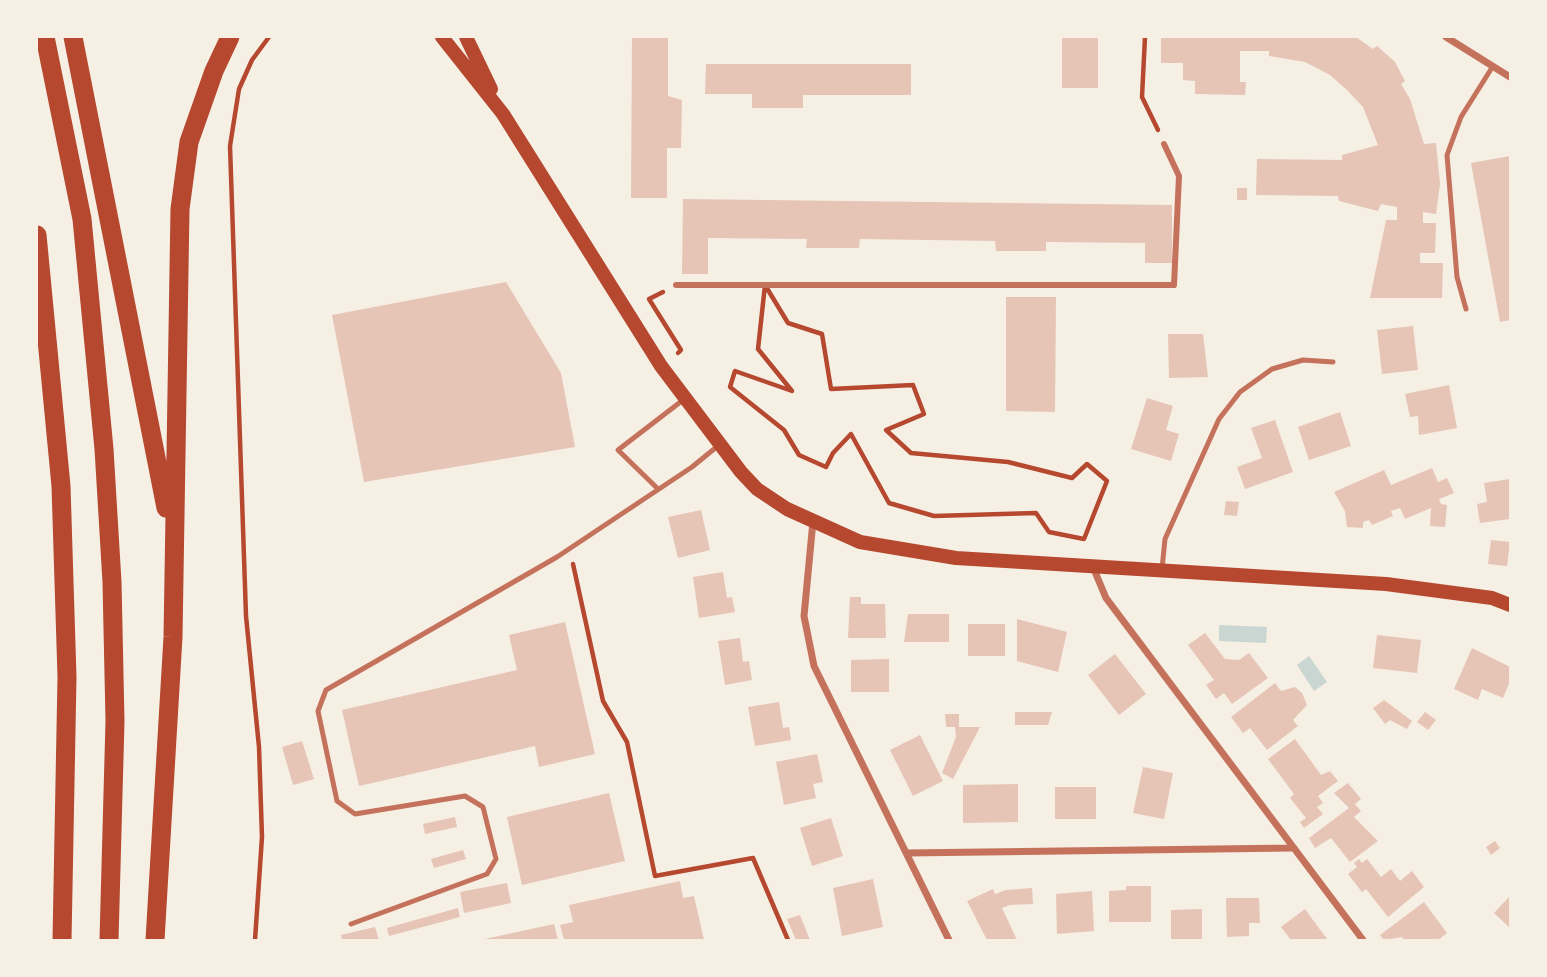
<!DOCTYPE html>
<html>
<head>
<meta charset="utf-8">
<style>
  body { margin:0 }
  #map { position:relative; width:1547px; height:977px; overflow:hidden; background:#f6efe4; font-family:Figtree,sans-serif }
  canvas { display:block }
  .frame { position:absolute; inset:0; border:38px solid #f6efe4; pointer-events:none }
</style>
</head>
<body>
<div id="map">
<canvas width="1547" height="977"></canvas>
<div class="frame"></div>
</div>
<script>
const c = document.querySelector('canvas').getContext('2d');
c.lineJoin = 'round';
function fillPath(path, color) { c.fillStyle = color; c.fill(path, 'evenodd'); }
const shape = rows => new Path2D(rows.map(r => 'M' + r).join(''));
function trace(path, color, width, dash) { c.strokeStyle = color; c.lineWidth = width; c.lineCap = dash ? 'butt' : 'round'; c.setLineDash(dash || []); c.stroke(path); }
fillPath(shape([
  [1219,625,1267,627,1266,643,1219,641],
  [1309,656,1327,682,1314,691,1297,665]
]), '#c9d6d2');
fillPath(shape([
  [632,37,668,37,668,96,682,100,681,148,667,148,667,198,631,198],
  [1062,37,1098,37,1098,88,1062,88],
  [1161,37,1356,37,1373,49,1377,46,1395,62,1405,81,1401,84,1410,99,1424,144,1436,143,1440,184,1436,214,1423,212,1423,223,1436,223,1435,253,1420,253,1420,263,1443,263,1442,298,1370,298,1386,220,1397,220,1397,207,1381,204,1378,211,1339,201,1338,196,1256,195,1257,159,1342,160,1342,155,1378,145,1363,107,1347,90,1330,75,1305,62,1269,56,1269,51,1240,51,1240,82,1246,82,1245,95,1195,94,1195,81,1183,80,1183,63,1161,63],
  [706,64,911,64,911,95,803,95,803,108,752,108,752,94,705,94],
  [1510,156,1510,320,1500,322,1471,163],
  [1237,188,1247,188,1247,200,1237,200],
  [683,199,1172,205,1172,263,1145,263,1145,243,1046,242,1046,251,996,251,995,241,860,239,859,248,806,248,807,239,708,238,708,274,682,274],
  [506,282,561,373,575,447,364,482,332,315],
  [1006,297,1056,297,1055,412,1006,411],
  [1413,326,1418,370,1382,374,1377,330],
  [1168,334,1203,334,1208,377,1169,378],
  [1449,385,1457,428,1419,435,1418,416,1410,417,1405,394],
  [1147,398,1173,406,1166,430,1179,434,1171,461,1131,449],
  [1340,412,1351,446,1309,460,1298,427],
  [1275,420,1293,472,1245,489,1237,467,1262,458,1251,428],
  [1432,468,1438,482,1447,478,1454,493,1439,499,1441,504,1447,505,1445,527,1430,526,1431,508,1405,519,1400,508,1391,511,1393,516,1372,525,1369,520,1363,522,1363,528,1347,527,1345,511,1334,492,1384,470,1391,485],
  [1510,479,1510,519,1480,523,1477,504,1487,502,1484,483],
  [1226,501,1239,502,1237,516,1224,515],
  [701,510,710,550,678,558,668,517],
  [1491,540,1510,542,1507,566,1488,564],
  [723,572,727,598,732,597,735,612,699,618,693,577],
  [850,597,861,597,861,604,885,604,886,638,848,638],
  [908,614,949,614,949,642,904,642],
  [1017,619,1067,632,1058,672,1017,661],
  [565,622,595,754,539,767,535,746,359,786,342,710,517,670,509,635],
  [968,624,1005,624,1005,656,968,656],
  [1205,633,1225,659,1239,660,1249,653,1268,678,1232,704,1224,693,1216,699,1206,685,1214,680,1188,645],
  [1377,635,1421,640,1417,673,1373,668],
  [740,638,743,662,749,661,752,680,725,685,718,641],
  [1472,648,1510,667,1510,681,1503,698,1482,689,1478,700,1454,689],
  [1115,654,1146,694,1119,715,1088,675],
  [889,659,889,692,851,692,851,660],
  [1275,683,1281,691,1295,687,1302,693,1307,705,1293,720,1298,726,1267,750,1250,728,1243,733,1231,717],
  [1384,700,1412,721,1407,729,1390,720,1385,724,1373,708],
  [779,702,783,728,789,727,791,740,755,746,748,707],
  [1015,712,1052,712,1048,725,1015,725],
  [1425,712,1436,720,1428,730,1417,722],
  [945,714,959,714,959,727,980,727,953,779,942,773,956,737,955,727,946,727],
  [920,735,943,781,913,796,890,750],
  [1295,739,1321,775,1330,771,1338,781,1318,796,1323,803,1317,807,1323,814,1304,828,1300,822,1306,818,1290,798,1294,794,1268,759],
  [302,741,314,779,293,785,282,747],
  [817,754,823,782,813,784,816,798,784,805,776,762],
  [1143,767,1173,773,1164,819,1133,813],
  [1348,783,1361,799,1355,804,1361,811,1354,817,1378,841,1350,862,1331,838,1315,848,1309,838,1349,808,1334,793],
  [1018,784,1018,822,963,823,963,785],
  [1055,787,1096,787,1096,819,1055,819],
  [609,793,625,861,522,885,507,817],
  [455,817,457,827,425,834,423,824],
  [831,818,843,856,812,866,800,828],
  [1495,841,1500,848,1491,855,1486,847],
  [463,850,466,859,434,868,431,859],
  [1359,859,1362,863,1367,859,1381,877,1391,869,1400,881,1412,871,1424,887,1388,917,1366,889,1362,892,1348,874,1357,867,1354,863],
  [873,879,883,927,842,936,833,888],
  [680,881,683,898,694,896,704,940,564,940,560,925,573,922,569,905],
  [507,883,511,903,464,913,460,892],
  [1126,886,1151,886,1151,922,1109,922,1109,891,1126,890],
  [1032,888,1033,904,1010,905,1002,908,1017,940,987,940,967,901,993,889,995,894,1006,890],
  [1092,891,1094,931,1057,934,1056,894],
  [1510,896,1510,928,1494,913],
  [1226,898,1259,898,1260,923,1249,923,1249,936,1227,937],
  [1424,902,1447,933,1438,940,1404,940,1402,937,1384,940,1380,935],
  [458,908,460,917,389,936,387,928],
  [1202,909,1202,940,1171,940,1171,910],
  [1305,909,1318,927,1328,940,1291,940,1281,927],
  [800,915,810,940,796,940,787,919],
  [554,924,558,940,485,940,485,939],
  [375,927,379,940,342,940,341,935]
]), '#e6c5b7');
trace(shape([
  [1145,37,1142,97,1158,130],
  [765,285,788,323,822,334,831,389,913,385,924,414,886,430,911,453,1008,462,1072,478,1087,464,1107,481,1084,539,1049,532,1036,513,934,516,889,503,851,434,833,453,826,467,799,455,784,430,730,387,735,371,792,391,758,349,765,285],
  [663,292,649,299,681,350,678,353],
  [573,564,603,701,627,742,655,876,753,858,788,940],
  [255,940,262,837,259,747,246,616,230,146,239,89,252,60,269,37]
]), '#b5482f', 4.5);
trace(shape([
  [1466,309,1457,277,1447,155,1461,117,1493,66],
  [657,488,618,450,683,400],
  [1162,569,1165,539,1219,419,1240,392,1272,369,1303,360,1333,362],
  [351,924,487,874,496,859,483,807,465,796,355,814,337,801,318,711,326,690,557,557,692,467,719,445]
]), '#c5725c', 5);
trace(shape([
  [676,285,1174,285,1179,176,1164,144]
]), '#c5725c', 6);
trace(shape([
  [1446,37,1510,77],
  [813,521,804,616,814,666,949,940],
  [1093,567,1106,598,1363,940],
  [907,853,1292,848]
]), '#c5725c', 7);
trace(shape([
  [442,37,503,114,661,366,741,472,757,489,787,509,860,542,956,558,1386,584,1492,598,1510,605],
  [466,37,491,89]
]), '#b5482f', 14);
trace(shape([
  [45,37,82,219,104,449,112,582,115,721,109,940],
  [73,37,166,508],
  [37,235,61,486,67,677,62,940],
  [155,940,173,637,180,209,189,142,214,71,230,37]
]), '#b5482f', 19);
</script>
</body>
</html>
